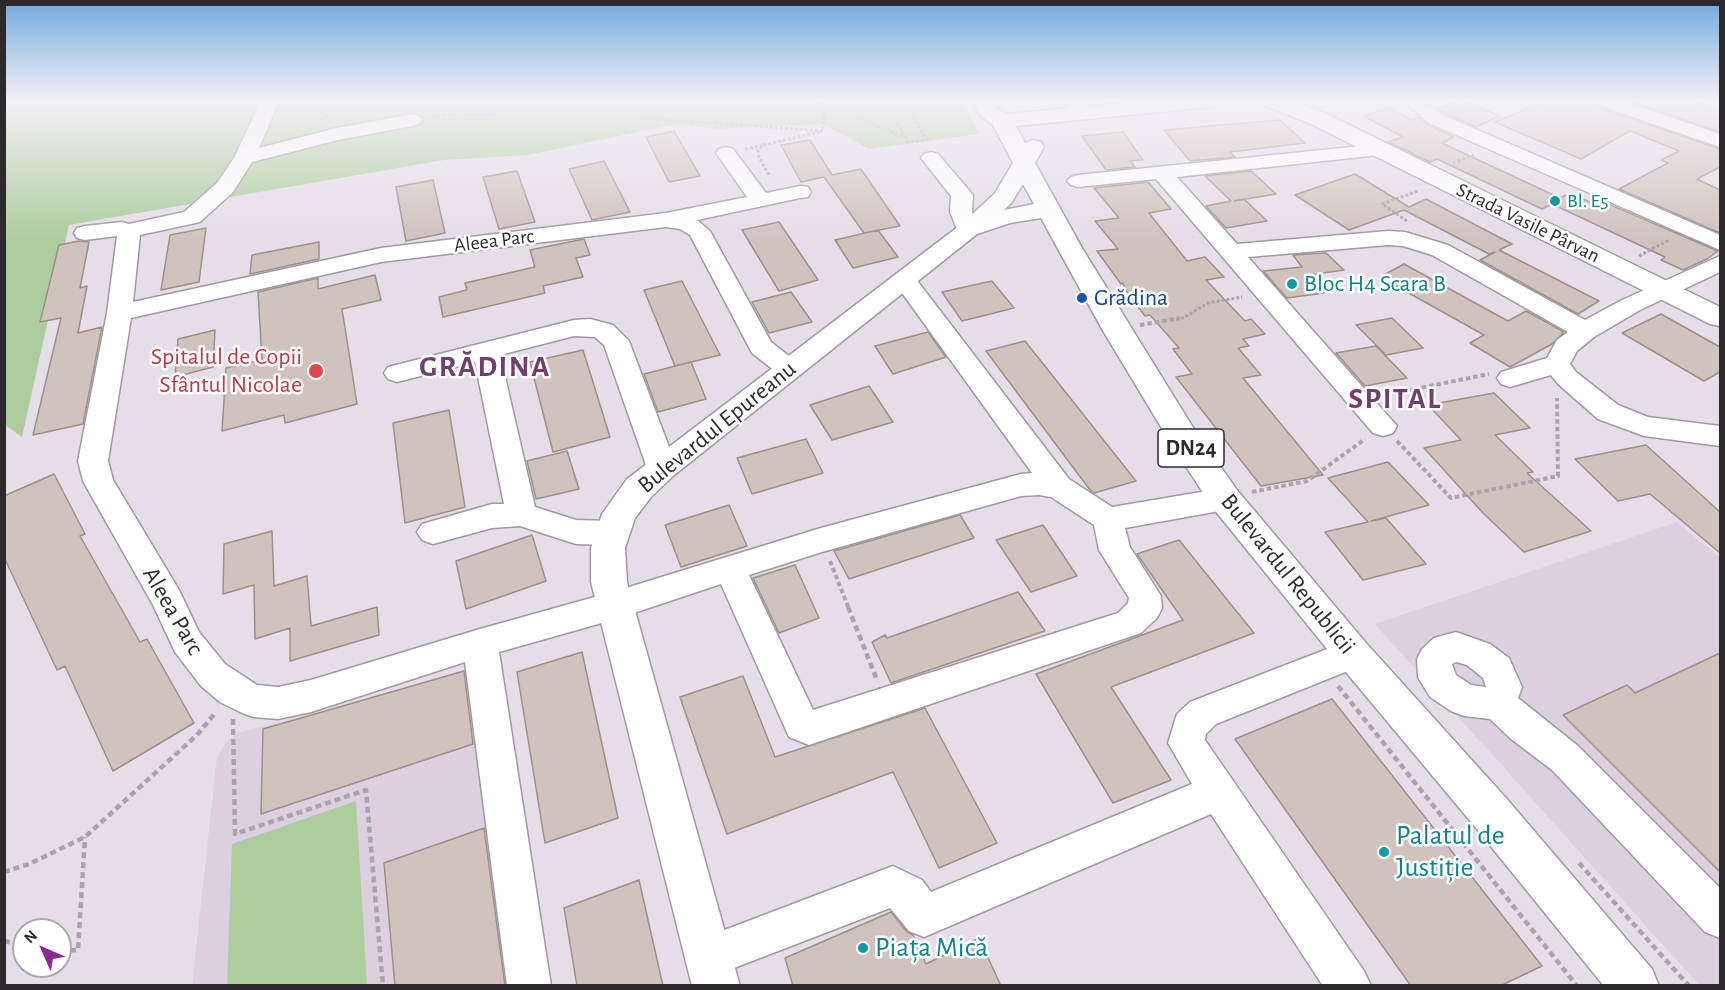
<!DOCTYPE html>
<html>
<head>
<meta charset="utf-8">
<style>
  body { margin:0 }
  #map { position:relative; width:1725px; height:990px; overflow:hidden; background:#e5dde8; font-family:"Alegreya Sans",sans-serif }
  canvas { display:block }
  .frame { position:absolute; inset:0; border:6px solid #2d2a2e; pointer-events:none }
  .north { position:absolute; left:12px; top:918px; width:60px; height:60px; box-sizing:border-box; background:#fff; border:2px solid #abaaab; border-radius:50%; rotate:315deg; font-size:16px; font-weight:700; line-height:24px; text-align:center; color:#2d2a2e }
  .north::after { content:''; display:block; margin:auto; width:21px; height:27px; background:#90298f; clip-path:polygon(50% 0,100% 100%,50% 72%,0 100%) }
</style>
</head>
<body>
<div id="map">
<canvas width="1725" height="990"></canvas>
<div class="frame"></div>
<div class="north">N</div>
</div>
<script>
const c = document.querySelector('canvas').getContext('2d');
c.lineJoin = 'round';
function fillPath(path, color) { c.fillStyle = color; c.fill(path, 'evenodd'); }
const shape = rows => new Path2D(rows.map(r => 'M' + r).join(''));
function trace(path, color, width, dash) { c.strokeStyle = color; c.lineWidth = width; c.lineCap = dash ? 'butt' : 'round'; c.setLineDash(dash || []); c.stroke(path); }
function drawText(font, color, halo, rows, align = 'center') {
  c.font = font + ' "Alegreya Sans",sans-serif'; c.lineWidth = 5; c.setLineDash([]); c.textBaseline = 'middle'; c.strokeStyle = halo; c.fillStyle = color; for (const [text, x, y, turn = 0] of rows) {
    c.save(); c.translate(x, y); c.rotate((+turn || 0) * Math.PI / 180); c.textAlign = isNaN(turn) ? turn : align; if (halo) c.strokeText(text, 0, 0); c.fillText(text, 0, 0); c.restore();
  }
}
fillPath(shape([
  [1677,522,1720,558,1720,985,1699,985,1375,624],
  [486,669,542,985,192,986,217,757,227,741,241,732]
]), '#dccfe0');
fillPath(shape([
  [4,101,962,101,980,134,869,149,823,124,718,129,676,124,528,155,444,160,69,225,22,437,5,425],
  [356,801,367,985,227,985,232,844]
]), '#adcd9d');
const building = shape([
  [1456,101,1464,101,1500,116,1476,127,1438,109,1456,101],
  [1546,101,1594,101,1597,107,1720,149,1720,167,1697,179,1720,190,1720,233,1619,189,1668,163,1661,160,1679,151,1630,131,1581,159,1495,122,1546,101],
  [1630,101,1694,101,1720,111,1720,132,1630,101],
  [1389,108,1412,120,1419,117,1428,125,1454,137,1442,143,1560,198,1570,193,1592,203,1599,200,1718,251,1707,259,1683,270,1661,260,1665,257,1552,204,1542,209,1437,159,1430,162,1388,142,1403,137,1364,116,1389,108],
  [1280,120,1305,143,1230,152,1235,157,1190,161,1164,130,1280,120],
  [674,131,700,176,669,182,646,137,674,131],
  [1123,132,1143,160,1130,161,1135,167,1106,170,1082,136,1123,132],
  [810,140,832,175,861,169,900,226,864,233,824,177,801,182,781,145,810,140],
  [604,161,630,212,592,220,569,169,604,161],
  [517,171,535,222,499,229,483,177,517,171],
  [1251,171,1276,194,1234,201,1244,199,1267,221,1226,228,1206,206,1231,201,1205,176,1251,171],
  [1355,174,1409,207,1426,199,1512,244,1499,250,1599,301,1578,314,1480,260,1495,252,1489,254,1404,210,1349,230,1295,195,1355,174],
  [433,180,445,233,406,241,396,187,433,180],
  [1148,182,1171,209,1149,213,1187,261,1205,257,1224,277,1206,280,1245,321,1251,319,1265,334,1243,339,1249,346,1238,348,1261,375,1243,378,1323,475,1261,486,1176,377,1192,374,1173,349,1179,348,1150,315,1145,316,1125,289,1123,283,1121,284,1097,251,1118,249,1095,221,1119,218,1094,188,1148,182],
  [779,222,818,280,779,291,742,230,779,222],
  [206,228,199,282,161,290,170,235,206,228],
  [878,230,898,257,853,268,835,240,878,230],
  [584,239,590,255,576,258,583,277,543,286,545,293,443,317,439,297,467,290,465,283,535,267,530,250,584,239],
  [79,241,89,242,80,288,87,286,78,333,102,327,83,424,33,435,61,318,40,322,59,245,79,241],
  [319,242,319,259,250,274,252,255,319,242],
  [1326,253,1344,270,1309,275,1324,293,1287,298,1263,271,1302,267,1293,255,1326,253],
  [1404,264,1508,321,1526,311,1564,332,1552,344,1510,367,1470,343,1484,335,1380,277,1404,264],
  [375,275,381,300,342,309,357,404,285,423,284,415,222,431,226,368,262,360,258,292,318,278,318,289,375,275],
  [682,281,720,355,675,366,644,290,682,281],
  [992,281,1014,308,962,321,942,292,992,281],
  [791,292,812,322,769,333,752,302,791,292],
  [1661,314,1720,347,1720,372,1704,381,1622,333,1661,314],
  [1392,318,1423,348,1386,355,1356,325,1392,318],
  [215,330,213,367,175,377,178,339,215,330],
  [928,332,946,357,893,374,875,346,928,332],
  [1025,341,1136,481,1094,493,1090,490,986,351,1025,341],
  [1376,346,1407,378,1365,386,1336,353,1376,346],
  [583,350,610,437,553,452,530,362,583,350],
  [691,362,706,399,658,412,644,374,691,362],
  [869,386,893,422,832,440,810,405,869,386],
  [1494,393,1530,428,1495,435,1533,472,1527,473,1591,531,1524,552,1483,513,1424,448,1461,440,1428,405,1494,393],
  [449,410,465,507,405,523,393,423,449,410],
  [806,439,823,473,752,494,737,458,806,439],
  [1646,445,1720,512,1720,553,1650,494,1618,501,1575,459,1646,445],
  [567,451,579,489,536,499,527,461,567,451],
  [1388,462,1429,505,1371,521,1386,518,1426,564,1363,580,1325,532,1368,522,1328,478,1388,462],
  [54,474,85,534,80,536,140,642,147,639,194,723,113,771,65,666,57,670,4,557,4,496,54,474],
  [729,505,747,546,681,567,665,525,729,505],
  [960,515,974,538,849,579,834,551,960,515],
  [1043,525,1077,576,1031,592,996,540,1043,525],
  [272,531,274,586,307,576,311,626,377,607,379,635,290,661,290,628,255,639,254,585,223,594,224,544,272,531],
  [532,535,546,581,466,609,456,561,532,535],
  [1179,540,1254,633,1111,687,1171,780,1113,803,1036,674,1183,620,1137,554,1179,540],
  [795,565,819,618,779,633,753,578,795,565],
  [1018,592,1045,631,891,683,872,642,885,635,887,638,1018,592],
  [582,652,618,818,545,843,517,672,582,652],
  [1720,653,1720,872,1563,715,1627,685,1635,693,1720,653],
  [464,671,473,744,261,814,263,729,464,671],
  [743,676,775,757,925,708,997,843,939,868,893,772,727,834,680,697,743,676],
  [1332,699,1542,966,1500,986,1411,986,1235,739,1332,699],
  [484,828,505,986,395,986,384,863,484,828],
  [639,880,663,986,577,986,564,908,639,880],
  [891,912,907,932,913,935,926,964,979,938,1001,986,793,986,785,958,891,912]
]);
fillPath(building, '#d0c2bd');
trace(building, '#9d908b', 1.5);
const minor = shape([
  [261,101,279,101,259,148,337,128,412,114,419,116,422,120,419,124,412,126,338,140,252,162,233,192,200,222,140,235,133,302,381,248,666,213,747,197,716,153,719,149,726,147,733,149,766,193,800,186,808,187,811,192,808,197,800,198,697,220,710,231,771,342,798,363,802,369,798,375,789,378,780,375,752,353,690,235,680,229,666,227,381,262,131,318,108,461,113,480,179,590,199,632,225,664,257,685,278,687,311,680,480,629,616,591,821,528,1021,474,1032,473,892,279,896,274,904,272,912,274,1069,479,1112,507,1225,488,1236,491,1240,499,1236,507,1225,510,1125,528,1130,547,1161,596,1162,608,1157,618,1141,633,809,745,789,737,721,584,616,619,499,652,551,986,507,986,465,662,311,712,278,719,253,717,240,712,220,702,201,686,175,652,153,605,83,481,78,461,107,313,117,236,85,240,77,238,74,233,77,228,85,226,122,222,129,224,184,212,217,183,234,158,261,101],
  [1039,495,1051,497,1094,525,1099,550,1129,598,1128,603,1118,613,813,710,749,575,822,552,1021,496,1039,495],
  [1063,101,1083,101,1093,112,1090,116,1083,118,1076,116,1063,101],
  [1403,101,1424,101,1443,115,1720,235,1720,250,1429,123,1403,101],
  [1596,101,1623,101,1720,134,1720,147,1598,105,1596,101],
  [1381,144,1388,146,1391,150,1388,154,1177,177,1237,244,1388,231,1405,232,1448,245,1585,320,1622,300,1720,256,1720,272,1640,310,1594,337,1577,351,1570,364,1576,372,1618,405,1648,417,1720,426,1720,446,1644,436,1598,419,1558,384,1551,375,1510,387,1501,384,1497,378,1501,372,1547,358,1557,340,1568,332,1432,255,1403,246,1388,245,1248,257,1397,426,1393,433,1383,436,1373,433,1156,179,1078,187,1071,185,1067,181,1071,177,1078,175,1381,144],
  [931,152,938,154,973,195,972,212,979,229,976,234,968,236,960,234,957,229,950,212,951,196,921,158,924,154,931,152],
  [590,319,613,325,629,341,677,468,672,475,662,479,652,475,647,468,604,345,595,337,574,336,500,355,535,507,576,520,613,521,624,525,629,533,624,541,613,545,576,544,520,526,492,528,433,544,422,540,417,532,422,524,492,504,504,504,475,362,397,382,388,379,384,373,388,367,574,320,590,319],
  [1456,632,1490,644,1509,658,1522,687,1518,698,1578,746,1720,888,1720,938,1705,932,1552,770,1511,739,1490,719,1464,716,1451,711,1430,697,1418,677,1417,659,1422,649,1434,638,1456,632],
  [1456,662,1467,665,1483,678,1486,687,1471,685,1456,675,1452,664,1456,662],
  [1353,639,1365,644,1370,654,1365,664,1216,724,1206,734,1205,740,1364,971,1371,986,1323,986,1211,814,924,937,909,931,890,908,708,978,693,972,687,957,693,942,893,866,922,880,931,892,1192,784,1168,743,1177,714,1190,702,1353,639]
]);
const major = shape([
  [971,101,991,101,996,108,1006,114,1145,101,1221,101,1218,105,1211,107,1016,126,1025,143,1033,140,1041,142,1044,147,1035,163,1082,248,1192,426,1237,490,1366,643,1506,798,1652,969,1659,986,1604,986,1476,828,1340,665,1213,508,1170,442,1102,329,1041,218,1010,223,977,234,673,476,651,497,635,518,625,548,627,582,740,986,692,986,591,582,591,548,602,514,627,479,963,223,995,193,1013,163,993,125,981,116,971,101],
  [1023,184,1034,204,1004,210,1012,202,1023,184],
  [1260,101,1292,101,1327,114,1720,307,1720,326,1710,324,1311,124,1263,105,1260,101]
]);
trace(minor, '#a098a3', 3);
trace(major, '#a098a3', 3);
trace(shape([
  [444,101,437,104,445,115,498,114],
  [610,101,623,112,645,118,823,131,825,105,812,101],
  [824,101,825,105,904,137],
  [885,101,908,142,927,140,904,101],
  [431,117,445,115],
  [322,121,337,101],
  [745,149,764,145],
  [1453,163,1474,155],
  [769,175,759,157,758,150,764,145,819,132],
  [1407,221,1382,204,1418,191],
  [1639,256,1669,240],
  [1171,320,1183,318,1208,303,1242,297]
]), '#a9a3ac', 3, [3, 2]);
trace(shape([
  [1140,325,1180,318],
  [1385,395,1489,374],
  [1397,441,1451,498,1558,476,1557,398],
  [1252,492,1307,481,1365,439],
  [830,561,849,609]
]), '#a9a3ac', 4, [4.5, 3]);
trace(shape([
  [848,607,877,680],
  [1338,686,1577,986],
  [233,719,235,834,366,790,383,986],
  [1579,863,1689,986],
  [4,872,29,864,85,837,197,735,216,712],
  [4,941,24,945],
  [60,951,78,950,85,837]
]), '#a9a3ac', 4.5, [6, 4]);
fillPath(minor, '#fff');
fillPath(major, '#fff');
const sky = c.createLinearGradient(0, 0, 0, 240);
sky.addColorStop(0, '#72aadf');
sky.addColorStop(0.42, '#f3f0f5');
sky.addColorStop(1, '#f3f0f500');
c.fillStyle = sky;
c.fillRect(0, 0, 1725, 240);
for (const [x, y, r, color] of [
  [1555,201,6,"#0f9aa8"],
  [1292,284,6,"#0f9aa8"],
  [1082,298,6,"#1a4fb4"],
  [316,371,8,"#e0444e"],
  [1384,852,6,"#0f9aa8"],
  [863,948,6,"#0f9aa8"]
]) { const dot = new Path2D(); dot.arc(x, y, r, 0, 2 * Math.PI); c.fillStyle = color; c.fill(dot); trace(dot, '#fff', 2); }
drawText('20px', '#0d838f', '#fff', [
  ["Bl. E5",1567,201]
], 'left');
drawText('20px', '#2d2a2e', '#fff', [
  ["Strada Vasile Pârvan",1528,223,26],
  ["Aleea Parc",494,241,-7]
]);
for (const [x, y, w] of [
  [1191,448,66]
]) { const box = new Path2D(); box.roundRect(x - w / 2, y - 19, w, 38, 4.5); c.fillStyle = '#fff'; c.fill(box); trace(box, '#2d2a2e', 1.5); }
drawText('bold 22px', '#2d2a2e', null, [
  ["DN24",1191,448]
]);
drawText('24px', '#0d838f', '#fff', [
  ["Bloc H4 Scara B",1304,284]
], 'left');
drawText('24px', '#164399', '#fff', [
  ["Grădina",1094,298]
], 'left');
drawText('24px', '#be3a42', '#fff', [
  ["Spitalul de Copii",302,357],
  ["Sfântul Nicolae",302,385]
], 'right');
drawText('24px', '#2d2a2e', '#fff', [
  ["Bulevardul Epureanu",717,427,-39],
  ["Bulevardul Republicii",1288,574,51],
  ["Aleea Parc",173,611,60]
]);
drawText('28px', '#0d838f', '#fff', [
  ["Palatul de",1396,836],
  ["Justiție",1396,868],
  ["Piața Mică",875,948]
], 'left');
c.letterSpacing = '1.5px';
drawText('bold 30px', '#713e6f', '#fff', [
  ["GRĂDINA",485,367],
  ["SPITAL",1395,399]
]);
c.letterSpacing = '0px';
</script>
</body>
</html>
